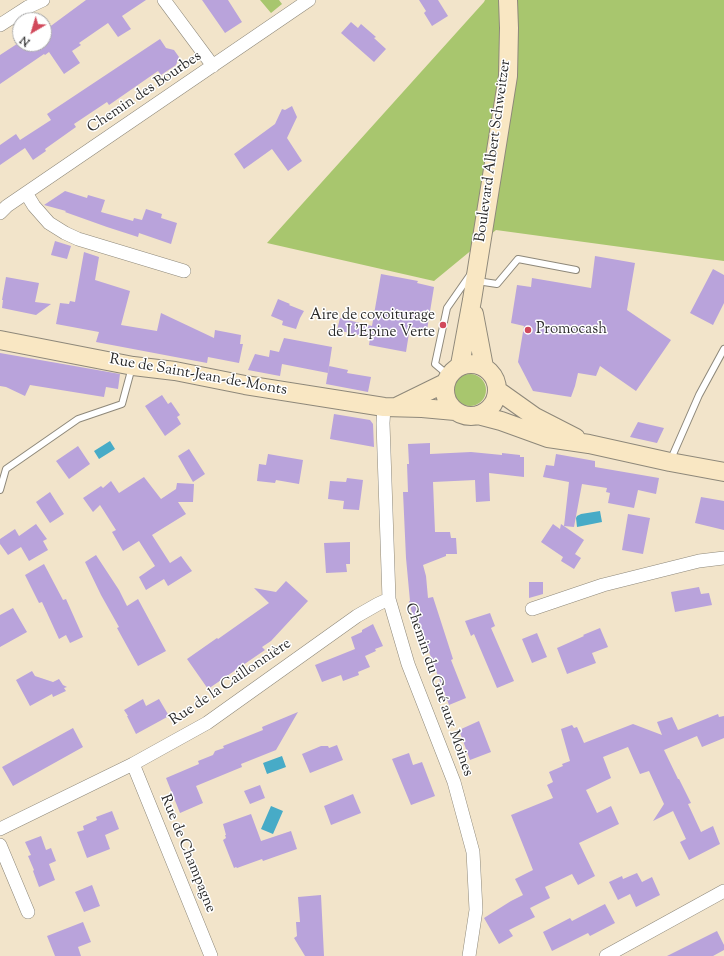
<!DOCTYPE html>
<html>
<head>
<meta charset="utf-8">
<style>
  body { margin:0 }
  #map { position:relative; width:724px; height:956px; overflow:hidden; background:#f2e4ca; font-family:"Sorts Mill Goudy",serif }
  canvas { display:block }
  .north { position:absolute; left:12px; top:12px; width:40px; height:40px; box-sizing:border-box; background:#fff; border:1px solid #aaa; border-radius:50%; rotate:218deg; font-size:11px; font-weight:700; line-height:16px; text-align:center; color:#2b2b2b }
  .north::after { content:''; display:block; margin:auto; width:14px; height:18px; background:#d1495b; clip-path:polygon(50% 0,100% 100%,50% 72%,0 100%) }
</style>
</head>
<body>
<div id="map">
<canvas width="724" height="956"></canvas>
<div class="north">N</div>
</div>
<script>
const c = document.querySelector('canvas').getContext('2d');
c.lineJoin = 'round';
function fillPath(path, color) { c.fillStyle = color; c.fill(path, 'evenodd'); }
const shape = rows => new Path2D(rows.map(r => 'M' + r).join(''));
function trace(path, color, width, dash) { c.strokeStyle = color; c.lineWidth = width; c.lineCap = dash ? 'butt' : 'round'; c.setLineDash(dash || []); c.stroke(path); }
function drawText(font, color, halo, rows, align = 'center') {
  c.font = font + ' "Sorts Mill Goudy",serif'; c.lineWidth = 3; c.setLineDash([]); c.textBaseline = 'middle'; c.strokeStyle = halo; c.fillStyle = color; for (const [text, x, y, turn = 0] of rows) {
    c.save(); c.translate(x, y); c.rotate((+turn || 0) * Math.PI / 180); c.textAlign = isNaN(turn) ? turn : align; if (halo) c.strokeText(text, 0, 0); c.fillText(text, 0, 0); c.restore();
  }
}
fillPath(shape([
  [260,0,279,0,282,4,271,13],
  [485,0,724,0,724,261,496,230,434,281,267,243,484,2],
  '454 390a16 16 0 1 1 32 0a16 16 0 1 1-32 0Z'
]), '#a8c66e');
fillPath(shape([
  [110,441,115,449,99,459,94,451],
  [600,511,602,522,577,527,576,518,577,516,581,514],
  [282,756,286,767,267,774,263,763],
  [271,806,283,811,273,834,261,829]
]), '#47abc7');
fillPath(shape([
  [86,0,146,0,122,16,131,29,118,37,108,23,79,43,81,45,72,51,80,63,64,74,49,52,45,55,44,54,0,84,0,55,20,42,20,47,25,44,44,44,44,31],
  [202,0,228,0,242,22,225,33],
  [419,0,438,0,448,16,432,26,424,13,426,11],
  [351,22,358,28,361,24,376,37,374,38,386,49,374,62,341,33],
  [160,39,166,48,174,50,179,57,176,65,161,75,158,71,109,105,107,102,74,124,76,127,45,149,46,151,33,160,25,148,0,165,0,145,16,134,20,140,51,120,47,114],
  [292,106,297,117,287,138,302,161,288,171,272,149,244,169,234,154,275,124,282,109,285,110],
  [65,191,87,198,88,195,105,200,101,212,133,221,134,218,142,220,146,209,162,214,161,218,177,223,171,244,139,233,138,237,107,227,65,212,66,211,44,205],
  [55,241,71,246,67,259,51,255],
  [84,252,99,257,95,280,130,291,121,325,157,331,161,313,214,338,215,330,241,335,240,344,243,344,239,363,208,357,207,363,96,342,99,332,56,324,60,303,69,304,70,301,75,302],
  [595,256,635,263,627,310,671,340,636,391,600,366,596,376,578,373,575,386,571,397,533,391,518,362,524,326,511,323,517,285,531,287,532,278,591,288],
  [713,269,724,275,724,303,713,325,690,313],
  [381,274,418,281,417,283,434,287,427,330,410,327,406,352,369,345,370,338,337,330,340,318,372,326],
  [6,277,39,283,35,302,51,304,36,315,2,308,3,300,2,300],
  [278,299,290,304,289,305,304,311,300,318,296,329,282,325,283,321,271,316],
  [284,338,332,347,328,373,282,364,280,376,248,370,255,354,269,357,270,350,279,352],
  [0,353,120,374,118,389,106,387,104,397,30,385,25,396,6,387,0,386],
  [329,366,348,370,347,373,371,377,368,392,326,384],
  [162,395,168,404,171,402,180,415,177,417,181,424,165,436,145,406],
  [334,414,370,420,373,424,374,447,330,439],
  [638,422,664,428,657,443,630,437],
  [430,443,430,454,471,452,502,455,502,453,520,455,520,457,524,457,524,477,489,473,490,501,476,502,475,480,433,482,435,532,450,532,451,538,456,538,457,554,446,554,446,556,423,565,426,576,428,598,433,597,453,659,451,660,466,698,449,705,432,660,422,632,417,633,409,601,410,601,406,558,403,492,408,492,407,464,409,464,408,444],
  [78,446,90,464,69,479,56,461],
  [189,449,205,474,193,482,178,456],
  [268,454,303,460,299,484,276,480,275,483,257,481,259,464,266,465],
  [556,454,595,461,595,467,659,478,656,494,638,490,634,508,608,503,610,493,606,492,607,488,582,484,574,527,564,526,569,482,543,477,546,465,554,466],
  [144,477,161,499,176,489,177,483,194,484,193,502,178,502,186,514,152,535,170,563,181,556,192,571,168,586,164,579,146,590,139,577,155,566,139,541,123,551,112,532,116,530,100,505,93,512,83,498,101,486,103,488,111,481,119,493],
  [347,478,363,480,359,510,343,509,344,501,328,499,330,481,346,482],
  [50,492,64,514,50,523,36,502],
  [701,497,724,501,724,530,695,523],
  [628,514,650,518,643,554,622,550],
  [36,524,47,539,43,541,48,550,29,561,21,547,8,555,0,544,0,539,15,529,19,536],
  [553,524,560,529,561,524,584,540,575,554,581,558,574,569,561,561,563,557,541,542],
  [350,542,350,564,346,564,347,572,326,573,324,543],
  [96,555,119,590,127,606,138,599,166,651,138,666,117,628,119,627,101,595,85,562],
  [44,564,63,600,66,599,83,637,70,643,66,635,59,639,42,602,39,603,25,575],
  [286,581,308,601,271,641,262,647,265,650,208,689,187,659,217,638,218,639,269,603,254,588,276,592],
  [529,582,543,582,543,594,529,598],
  [699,587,701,594,709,593,712,605,675,612,671,592],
  [13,608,27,632,0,647,0,615],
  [490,613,495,626,491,628,514,681,497,688,474,634,471,636,465,621],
  [373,624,383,646,375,649,376,651,365,656,370,667,358,672,359,675,343,681,341,675,322,682,315,665,355,649,351,637,362,632,362,630],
  [600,628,608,647,592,653,596,663,567,674,557,648,584,636,583,635],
  [537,633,547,657,532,663,522,639],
  [32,671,35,676,53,682,59,679,63,685,67,687,64,688,66,691,53,697,52,694,30,706,16,680],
  [143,699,146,706,159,699,169,716,136,734,127,716,128,716,124,710],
  [298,712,276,750,241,764,242,767,196,786,203,803,180,813,166,778,199,764,198,761,213,755,215,751,224,748,223,746,263,730,262,727],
  [718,714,719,717,724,716,724,738,702,747,697,736,664,750,678,779,679,779,691,803,688,804,701,832,713,826,720,844,689,860,680,842,686,839,673,811,653,821,664,804,649,771,640,774,628,747,603,757,611,778,586,790,597,813,611,806,619,824,579,843,595,876,578,885,572,874,545,887,550,898,530,908,535,917,509,930,513,936,499,944,484,918,511,901,523,895,515,879,533,870,511,815,553,798,547,785,553,782,549,772,563,766,562,764,570,761,561,729,572,725,574,728,577,727,584,743,633,724,662,735,657,722,672,717,678,730],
  [479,721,491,752,470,760,459,730],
  [73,728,83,747,13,786,2,767],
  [337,745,343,760,310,773,302,754,321,746,328,746,329,748],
  [409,753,413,765,422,762,435,796,411,805,392,759],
  [260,785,265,798,250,804,244,791],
  [353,794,361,813,331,825,324,806],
  [112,811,119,829,105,835,110,849,87,858,77,832,84,830,83,826,97,820,96,817],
  [251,814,261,841,291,831,297,849,263,861,262,859,237,868,236,867,234,868,223,840,226,838,225,835,226,835,223,824],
  [41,836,46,850,51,848,56,861,49,864,55,880,39,887,33,871,34,870,28,856,31,855,25,842],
  [637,873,642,882,652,877,660,895,636,907,630,894,618,900,609,882,622,876,623,879],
  [92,885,100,906,84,912,75,892],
  [321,895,324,956,305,956,294,938,297,936,296,922,300,922,298,897],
  [605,904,615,923,590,936,588,933,552,951,543,932,570,918,572,921],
  [83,922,91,942,78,947,81,956,55,956,47,936],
  [717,931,724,945,724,950,713,956,667,956]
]), '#b9a3db');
const service = shape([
  [477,281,497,284,518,259,576,270],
  [448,375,435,364,447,308,470,275],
  [671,459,699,395,724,349],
  [0,490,6,469,78,419,122,404,132,367]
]);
const minor = shape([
  [164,0,213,66],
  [0,25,28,7,43,0],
  [26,193,34,206,49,223,65,233,78,239,184,271],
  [0,213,7,206,309,0],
  [384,407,383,423,389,599,408,664,454,782,473,852,476,910,469,956],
  [532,609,603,585,699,561,724,558],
  [133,764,211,956],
  [0,829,133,764,207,723,357,616,378,604,389,599],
  [0,845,28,912],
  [606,956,724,891]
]);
const secondary = shape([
  [474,314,484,367],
  [0,340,133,366,175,371,245,385,384,407,422,408,455,411],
  '445 390a26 26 0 1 1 52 0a26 26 0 1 1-52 0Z',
  [460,365,472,300,508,76,509,28,508,0],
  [497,390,535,417,576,438],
  [398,406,445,383],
  [478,415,501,421,548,438,589,444,670,462,724,472]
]);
trace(service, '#8e887a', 8);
trace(minor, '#8e887a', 14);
trace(secondary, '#8e887a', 20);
trace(service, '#fff', 6);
trace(minor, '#fff', 13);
trace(secondary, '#f9e7c3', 18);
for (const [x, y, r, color] of [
  [443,325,4,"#d1495b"],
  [528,330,4,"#d1495b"]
]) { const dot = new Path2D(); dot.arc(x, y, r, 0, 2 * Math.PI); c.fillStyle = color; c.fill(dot); trace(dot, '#fff', 1.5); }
drawText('15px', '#2b2b2b', '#fff', [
  ["Chemin des Bourbes",145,93,-34],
  ["Boulevard Albert Schweitzer",494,151,-82],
  ["Rue de Saint-Jean-de-Monts",198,376,10],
  ["Rue de la Caillonnière",231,683,-34],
  ["Chemin du Gué aux Moines",438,690,71],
  ["Rue de Champagne",187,854,68]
]);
drawText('15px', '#2b2b2b', '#fff', [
  ["Aire de covoiturage",435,316],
  ["de L'Epine Verte",435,333],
  ["Promocash",536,330,"left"]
], 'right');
</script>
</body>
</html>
